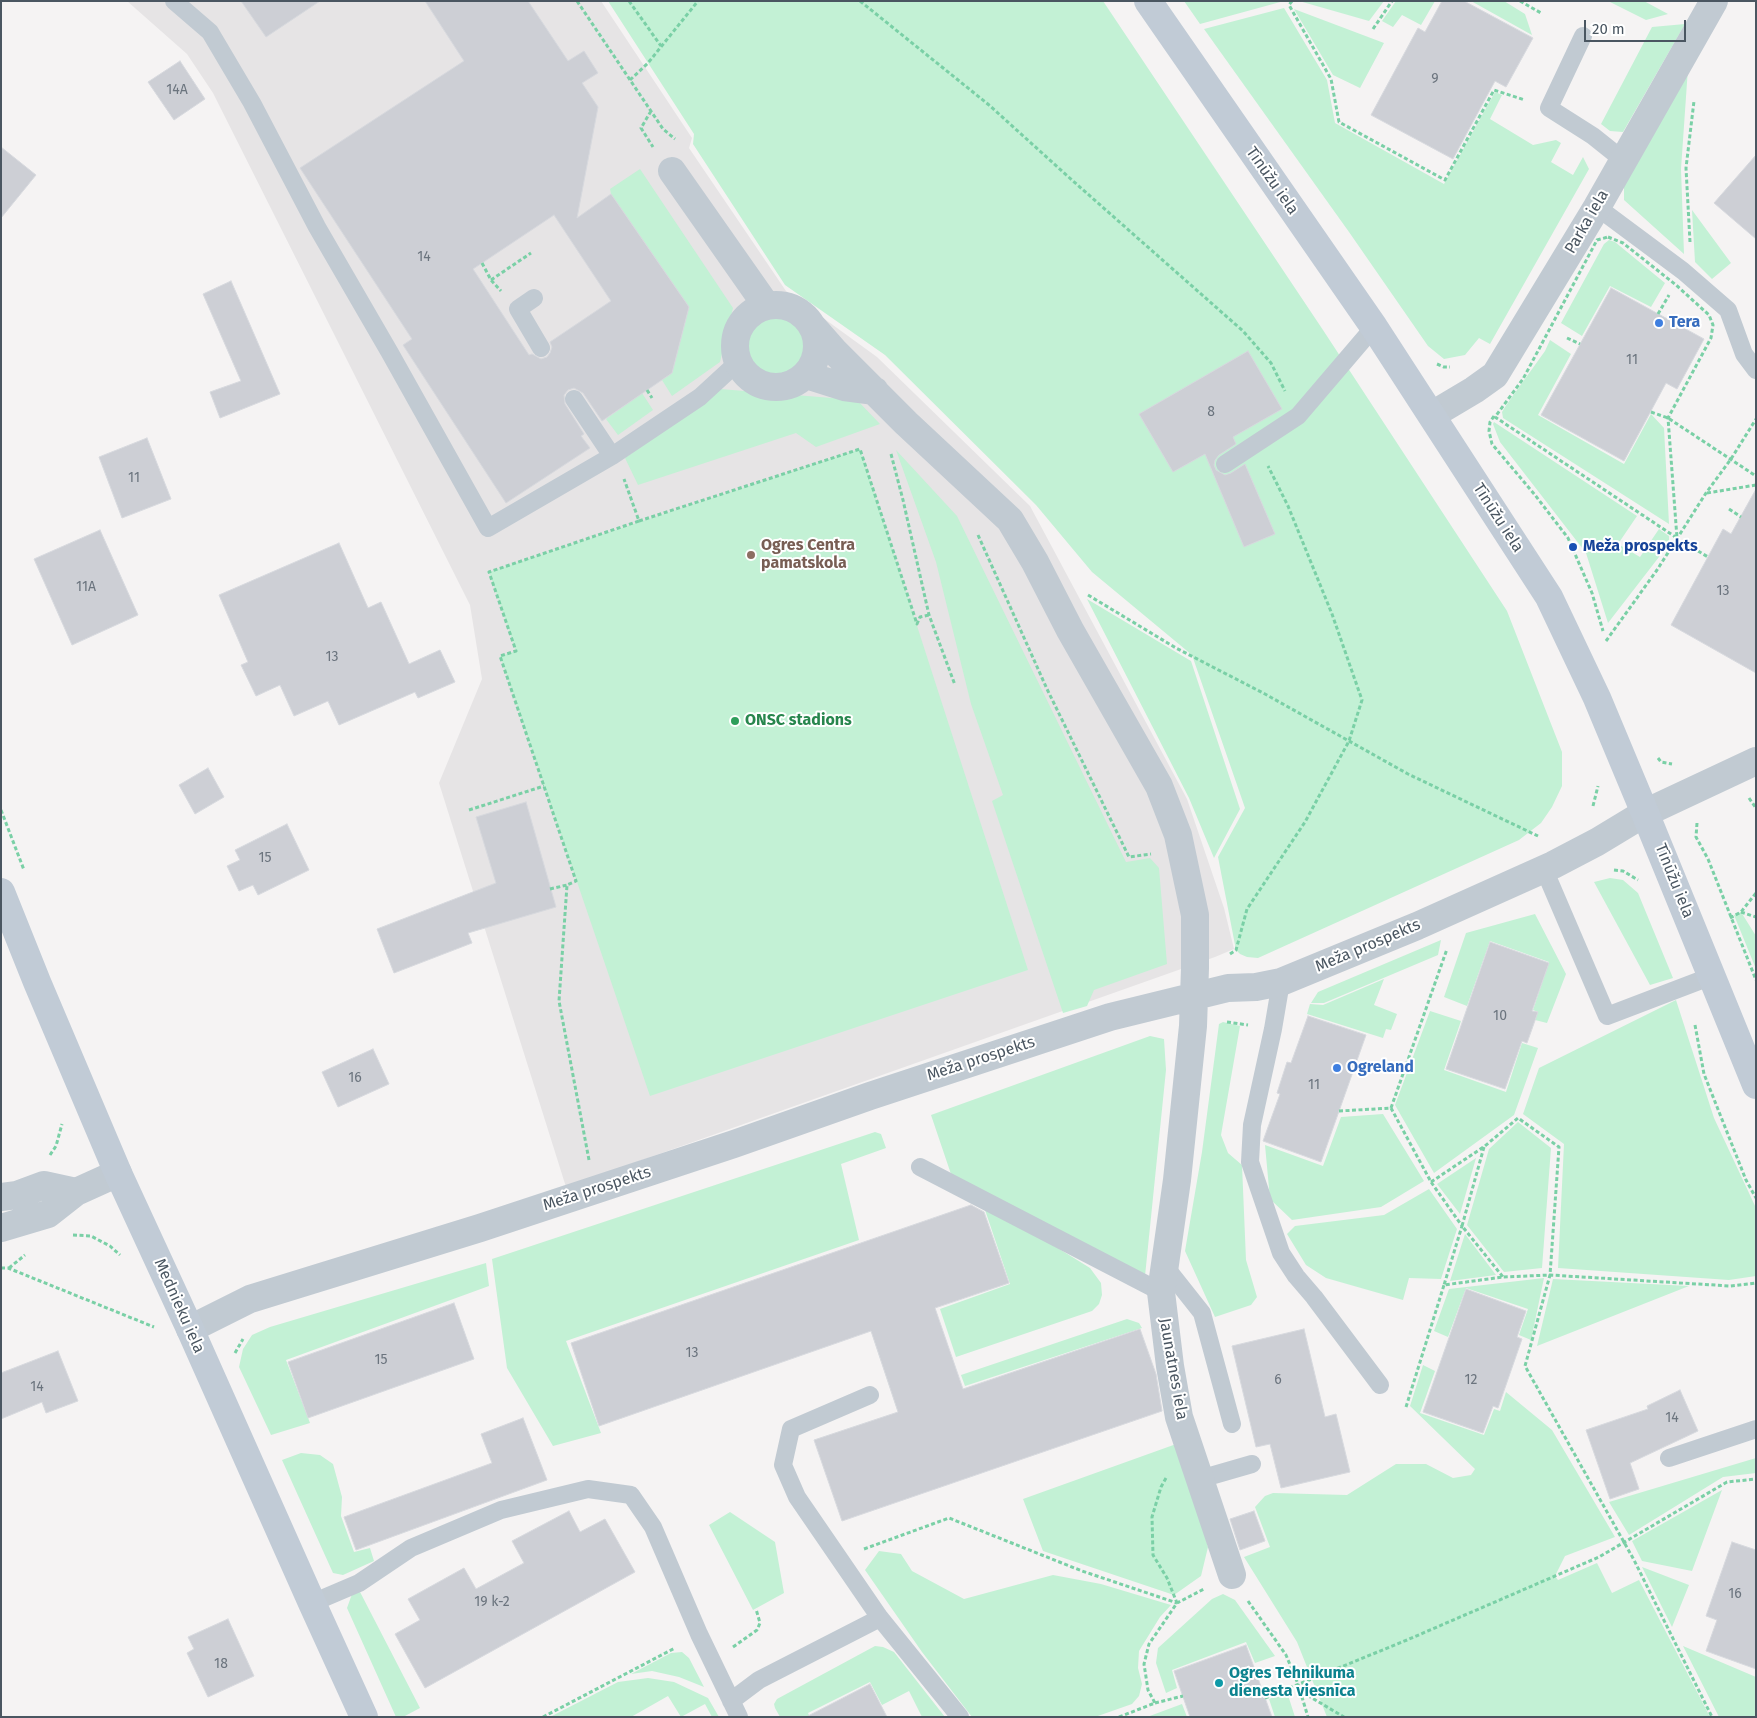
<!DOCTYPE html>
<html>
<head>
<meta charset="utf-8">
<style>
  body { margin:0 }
  #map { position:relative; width:1757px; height:1718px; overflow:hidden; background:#f5f3f3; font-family:"Fira Sans",sans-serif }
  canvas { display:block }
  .frame { position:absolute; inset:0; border:2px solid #4a5661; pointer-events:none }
  .scale { position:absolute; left:1584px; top:20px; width:102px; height:22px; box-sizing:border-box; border:2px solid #4a5661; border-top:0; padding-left:6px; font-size:15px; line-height:18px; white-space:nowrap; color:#4a5661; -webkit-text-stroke:4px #fff; paint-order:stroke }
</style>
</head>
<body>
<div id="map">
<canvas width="1757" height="1718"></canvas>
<div class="frame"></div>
<div class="scale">20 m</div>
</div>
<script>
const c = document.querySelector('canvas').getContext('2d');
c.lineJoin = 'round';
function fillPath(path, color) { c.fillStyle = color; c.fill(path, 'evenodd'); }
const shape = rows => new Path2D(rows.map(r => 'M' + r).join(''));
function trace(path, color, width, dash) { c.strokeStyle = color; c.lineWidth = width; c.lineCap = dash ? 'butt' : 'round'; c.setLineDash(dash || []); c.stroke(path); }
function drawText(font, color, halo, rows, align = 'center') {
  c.font = font + ' "Fira Sans",sans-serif'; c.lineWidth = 4; c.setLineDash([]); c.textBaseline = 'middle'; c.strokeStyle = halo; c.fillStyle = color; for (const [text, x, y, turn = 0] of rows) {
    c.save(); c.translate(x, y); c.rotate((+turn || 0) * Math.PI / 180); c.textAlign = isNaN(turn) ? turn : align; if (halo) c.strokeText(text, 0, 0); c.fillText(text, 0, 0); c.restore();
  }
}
fillPath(shape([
  [127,1,601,1,692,138,689,148,786,291,877,357,1030,506,1187,799,1224,908,1234,949,1215,957,566,1187,439,783,482,679,470,605,213,93,187,54]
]), '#e6e4e5');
fillPath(shape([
  [608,1,1103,1,1323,330,1507,611,1562,752,1562,786,1552,807,1541,823,1519,840,1258,958,1247,957,1240,954,1236,950,1218,857,1245,808,1192,655,1092,572,1036,505,885,355,785,285,693,144,694,134],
  [1184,1,1284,1,1200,24],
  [1299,1,1384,1,1369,21],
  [1396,1,1435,1,1421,25,1402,15,1393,27,1382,21],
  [1471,1,1504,1,1525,14,1532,35],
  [1608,1,1644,1,1668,14,1646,20],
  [1284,8,1327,80,1335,123,1444,184,1495,92,1502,95,1490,119,1533,145,1556,140,1561,143,1551,162,1573,175,1583,157,1589,169,1490,344,1479,338,1465,355,1444,359,1428,346,1349,232,1204,29],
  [1294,9,1384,43,1360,88,1333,75],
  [1685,24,1623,132,1610,131,1601,124,1652,27],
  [1688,68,1681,169,1684,254,1624,200,1624,180],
  [640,169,733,308,720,362,672,396,662,380,672,373,689,307,611,194,610,189],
  [1692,210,1731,263,1712,279,1695,262],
  [1609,240,1615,242,1665,283,1651,307,1610,286,1582,336,1561,323,1604,244],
  '745 344a30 30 0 1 1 60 0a30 30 0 1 1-60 0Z',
  [1550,340,1571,354,1538,415,1624,464,1651,414,1664,428,1669,524,1503,418,1502,412,1507,404,1545,351],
  [720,389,857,400,880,424,816,447,796,433,638,485,625,458],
  [642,393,653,410,618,435,606,419],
  [1494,422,1637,516,1618,544,1640,557,1659,529,1669,536,1669,544,1608,623,1586,553,1500,442,1493,424],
  [860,449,1028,970,650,1096,500,656,516,651,489,572],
  [896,450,957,516,1126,862,1150,858,1159,868,1167,964,1094,990,1087,1006,1063,1013,992,801,1003,795,971,704,936,562],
  [1087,599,1191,661,1240,809,1214,858,1189,798],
  [1610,878,1623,880,1638,893,1673,978,1650,985,1594,882],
  [1741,912,1756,936,1756,969,1734,915],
  [1535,914,1566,974,1547,1023,1535,1020,1538,1012,1533,1010,1549,962,1490,941,1467,1006,1444,997,1466,933],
  [1441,940,1438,955,1324,1003,1311,1003,1318,992],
  [1384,979,1374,1005,1397,1014,1391,1030,1386,1029,1383,1038,1307,1014,1310,1004,1323,1005],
  [1676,1000,1714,1118,1756,1208,1756,1276,1729,1280,1558,1268,1564,1144,1523,1114,1539,1068],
  [1430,1011,1461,1021,1444,1070,1506,1092,1522,1043,1538,1048,1514,1115,1434,1173,1395,1105],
  [1223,1022,1240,1026,1221,1135,1228,1153,1242,1165,1246,1260,1257,1297,1251,1305,1215,1317,1185,1251,1202,1152,1219,1024],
  [1150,1036,1164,1039,1166,1070,1145,1276,953,1180,931,1115],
  [1383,1114,1424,1181,1381,1207,1292,1220,1270,1199,1265,1145,1323,1166,1341,1117],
  [1518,1122,1551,1148,1542,1268,1504,1272,1467,1225,1489,1149],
  [875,1132,881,1134,886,1148,841,1164,859,1240,566,1341,601,1433,553,1446,507,1368,492,1259],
  [1476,1158,1460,1214,1437,1184],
  [1429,1189,1457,1229,1441,1279,1409,1278,1403,1300,1326,1278,1306,1265,1287,1234,1295,1226,1384,1215],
  [982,1201,1090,1268,1101,1283,1102,1295,1099,1304,1092,1311,956,1357,940,1309,1010,1284],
  [1465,1234,1496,1275,1450,1281],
  [486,1263,489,1286,286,1360,310,1423,271,1435,239,1367,243,1349,252,1335,270,1327],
  [1544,1278,1531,1340,1519,1335,1528,1309,1466,1288,1448,1337,1434,1331,1449,1289],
  [1553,1279,1689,1286,1537,1346],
  [1127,1319,1139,1323,1142,1328,965,1386,961,1375],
  [1423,1365,1435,1371,1420,1413,1484,1435,1494,1409,1500,1411,1506,1392,1552,1430,1615,1537,1565,1556,1555,1576,1558,1580,1597,1563,1612,1593,1639,1580,1710,1717,1327,1717,1297,1642,1244,1557,1270,1547,1255,1507,1265,1496,1273,1493,1347,1495,1396,1464,1426,1464,1453,1478,1471,1475,1475,1469,1410,1406],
  [1179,1443,1208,1547,1201,1576,1174,1595,1043,1551,1023,1499],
  [301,1453,320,1455,333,1464,342,1497,341,1516,354,1552,370,1548,374,1561,343,1575,333,1573,282,1460],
  [1756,1458,1756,1473,1723,1477,1629,1535,1609,1502],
  [1722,1490,1692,1571,1642,1561,1632,1541],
  [730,1512,775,1542,784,1593,753,1610,709,1525],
  [879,1551,901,1554,912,1571,964,1599,1053,1575,1101,1584,1171,1605,1160,1617,1139,1651,1138,1668,1142,1684,1139,1696,1132,1704,1095,1717,972,1717,922,1652,865,1570],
  [1642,1567,1689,1585,1672,1627],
  [359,1590,420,1708,403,1717,396,1717,347,1608,352,1594],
  [1223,1594,1235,1600,1275,1656,1255,1663,1246,1642,1172,1670,1177,1688,1166,1693,1156,1663,1158,1648,1212,1599],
  [875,1646,883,1647,894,1652,945,1717,922,1717,909,1691,882,1705,870,1682,808,1713,810,1717,780,1717,775,1708,774,1704,777,1699],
  [1683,1646,1756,1677,1756,1717,1719,1717],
  [682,1652,689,1658,704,1687,679,1677,652,1671,631,1674,671,1653],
  [648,1678,674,1682,708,1698,719,1717,712,1717,705,1704,681,1717,668,1696,631,1717,550,1717,618,1682],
  [1287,1692,1295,1717,1275,1717,1269,1699],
  [1182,1704,1187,1717,1147,1717]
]), '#c3f1d5');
const building = shape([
  [241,1,320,1,266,37,241,1],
  [425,1,528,1,568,61,584,51,598,73,582,83,598,107,577,218,611,194,689,307,672,373,602,421,583,393,574,388,568,390,564,395,565,404,584,434,581,436,590,448,506,503,403,345,412,339,300,168,464,61,425,1],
  [554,215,611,301,550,342,552,347,550,353,547,357,541,359,532,354,529,355,473,269,554,215],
  [1442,1,1464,1,1533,38,1506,87,1495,81,1453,159,1371,115,1418,28,1425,32,1442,1],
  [180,61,205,99,174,120,148,82,180,61],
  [1,147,36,175,1,218,1,147],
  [1756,155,1756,239,1714,203,1756,155],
  [231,281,280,394,220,418,210,392,241,381,203,294,231,281],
  [1611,288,1704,339,1677,389,1666,383,1624,461,1541,415,1611,288],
  [1248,351,1282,409,1233,437,1236,444,1219,455,1215,460,1214,465,1216,470,1225,475,1231,473,1245,464,1275,534,1244,547,1205,454,1173,472,1139,414,1248,351],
  [147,438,171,499,122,518,99,457,147,438],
  [1756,489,1756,673,1671,625,1723,529,1731,534,1756,489],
  [100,530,138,615,72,645,34,559,100,530],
  [339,543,368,608,381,602,409,664,440,650,455,682,418,698,415,692,339,725,328,701,294,716,280,685,256,696,241,665,248,662,219,595,339,543],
  [208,768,224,797,195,814,179,785,208,768],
  [526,802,556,907,468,933,472,943,394,973,377,929,496,883,476,817,526,802],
  [287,824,309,870,258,895,253,885,239,891,227,866,240,860,235,850,287,824],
  [1490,942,1549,963,1532,1011,1538,1012,1527,1043,1522,1041,1505,1089,1446,1069,1490,942],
  [1308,1016,1366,1035,1321,1162,1263,1141,1280,1094,1277,1093,1287,1062,1291,1063,1308,1016],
  [373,1049,389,1084,338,1107,322,1072,373,1049],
  [971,1205,984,1212,1009,1283,935,1308,963,1389,1140,1329,1156,1374,1162,1411,842,1521,814,1440,898,1412,871,1331,599,1426,571,1343,971,1205],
  [1466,1289,1526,1311,1517,1337,1522,1339,1498,1408,1493,1406,1483,1433,1423,1412,1466,1289],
  [454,1303,474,1359,308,1418,288,1362,454,1303],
  [1304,1329,1325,1417,1336,1414,1350,1472,1281,1488,1270,1444,1256,1447,1232,1346,1304,1329],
  [58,1351,78,1401,46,1413,42,1402,1,1419,1,1373,58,1351],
  [1680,1390,1698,1431,1630,1463,1639,1489,1610,1499,1586,1430,1648,1409,1647,1406,1680,1390],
  [523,1418,547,1480,356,1550,344,1517,492,1463,481,1434,523,1418],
  [569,1511,580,1532,605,1519,635,1572,425,1688,395,1634,420,1620,408,1599,464,1568,476,1589,524,1563,512,1541,569,1511],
  [1254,1511,1265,1541,1240,1550,1230,1519,1254,1511],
  [1732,1542,1756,1550,1756,1669,1706,1651,1717,1620,1706,1616,1732,1542],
  [228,1619,254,1676,208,1697,187,1653,194,1649,188,1637,228,1619],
  [1246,1645,1272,1717,1190,1717,1174,1671,1246,1645],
  [870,1684,887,1717,806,1717,870,1684]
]);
fillPath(building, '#cdcfd5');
trace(building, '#d7d9de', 1);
trace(shape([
  [577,1,663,129,675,139],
  [629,1,661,46],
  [860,1,989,105,1073,181,1243,331,1271,363,1285,391],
  [1292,1,1289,5,1331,79,1339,122,1445,180,1494,90,1525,100],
  [1520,1,1541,13],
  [1373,29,1392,1],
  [630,80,648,63,698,1],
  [651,111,641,128,653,147],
  [1608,237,1623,243,1676,285,1709,315,1713,325,1711,338,1668,418,1677,538,1495,417,1523,379,1597,240,1608,237],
  [1690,242,1686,168,1694,101],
  [482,263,491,280,501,291],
  [491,280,531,253],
  [1658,314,1669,295],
  [1567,338,1580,344],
  [1437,364,1444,367,1450,367],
  [647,390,652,398],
  [1651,412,1668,418,1756,476],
  [1494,416,1490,422,1489,431,1492,444,1535,495,1568,538,1592,593,1603,631],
  [891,454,903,500,929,615,955,685],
  [1707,493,1756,485],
  [1729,509,1741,517],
  [639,521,860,449,917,624,920,617,929,615],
  [978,535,1047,689,1129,857,1151,854],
  [1698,551,1708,557],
  [1088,595,1176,648,1265,694,1408,774,1538,836],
  [1606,641,1657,570,1706,493,1731,459,1756,419],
  [1658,758,1661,762,1672,764],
  [1749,798,1756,808],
  [1593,806,1598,786],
  [1,810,24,870],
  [469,810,544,786],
  [1697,823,1696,837,1708,859,1756,980],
  [1614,870,1623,871,1638,880],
  [550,889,567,885],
  [1741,912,1756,917],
  [1730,918,1741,912,1756,893],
  [1230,954,1236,950,1247,909,1305,822,1349,741,1362,700,1332,614,1288,506,1268,466],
  [1227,1022,1248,1025],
  [1695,1025,1704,1074,1746,1180,1756,1198],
  [1391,1108,1447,949],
  [1339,1111,1391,1108,1431,1182,1462,1226,1444,1285,1503,1277,1550,1275,1730,1286,1756,1283],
  [1484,1147,1462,1226,1503,1277],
  [50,1155,56,1146,62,1124],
  [589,1160,559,1001,567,885,576,881,500,656,516,651,489,572,639,521,624,479],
  [1431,1182,1485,1146,1518,1118,1559,1147,1550,1275,1525,1366,1634,1560,1712,1717],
  [73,1235,91,1236,110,1246,120,1255],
  [1,1268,8,1268,154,1327],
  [9,1268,25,1255],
  [235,1353,243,1339],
  [1406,1407,1444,1285],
  [1166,1478,1161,1487,1152,1517,1153,1555,1167,1578,1177,1603],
  [864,1549,949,1518,1082,1571,1177,1603],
  [1248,1601,1286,1655,1298,1684,1308,1717],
  [733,1647,757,1630,760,1623,756,1609],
  [1302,1692,1344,1717],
  [1265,1698,1407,1640,1599,1557,1727,1482,1756,1479],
  [1155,1703,1183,1696],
  [543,1717,675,1648],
  [1119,1717,1155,1703,1148,1690,1144,1664,1149,1644,1177,1603,1204,1589]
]), '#7ad0a6', 3, [4, 2.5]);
trace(shape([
  [174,1,210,32,252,103,317,227,390,353,488,528,612,456,700,397,738,362],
  [1583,36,1549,108,1593,136,1623,160],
  [1597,207,1683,271,1728,310,1744,354,1756,370],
  [534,298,518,309,541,348],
  [574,399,612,456],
  [1225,464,1298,416,1374,327],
  [1544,869,1607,1016,1712,976],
  [1281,982,1273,1029,1252,1125,1250,1162,1281,1253,1296,1276,1314,1297,1380,1385],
  [920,1167,1161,1292],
  [1164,1265,1202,1313,1232,1424],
  [870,1395,791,1429,783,1465,797,1497,880,1618,960,1717],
  [1669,1458,1756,1429],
  [1200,1479,1252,1464],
  [312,1603,359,1583,411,1548,501,1510,588,1489,631,1495,653,1527,699,1634,739,1717],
  [731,1701,759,1680,880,1618]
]), '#c1cad2', 18);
trace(shape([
  [672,171,766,305],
  '735 346a41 41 0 1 1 82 0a41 41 0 1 1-82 0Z',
  [813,327,835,352,906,423,1010,520,1035,562,1070,630,1159,786,1178,835,1195,915,1195,968,1193,1026,1177,1180,1161,1292,1170,1366,1179,1417,1232,1575],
  [806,375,844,387,875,391],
  [1432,415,1474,390,1495,375,1597,207,1714,1],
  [1,1197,17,1195,44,1185,76,1192],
  [1,1228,48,1214,76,1192,118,1173],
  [190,1329,250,1299,480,1228,734,1144,870,1096,1110,1017,1228,988,1256,987,1281,982,1417,926,1553,865,1597,842,1645,813,1756,761]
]), '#c1cad2', 28);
trace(shape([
  [1148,1,1374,327,1549,597,1597,698,1645,813,1756,1085],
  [1,892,37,982,118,1173,190,1329,312,1603,364,1717]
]), '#c1cbd6', 28);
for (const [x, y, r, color] of [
  [1659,323,5,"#3f7fe0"],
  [1573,547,5,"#1a4fb4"],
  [751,555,5,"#8d6e63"],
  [735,721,5,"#2e9e5b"],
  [1337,1068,5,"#3f7fe0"],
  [1219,1683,5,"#0f9aa8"]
]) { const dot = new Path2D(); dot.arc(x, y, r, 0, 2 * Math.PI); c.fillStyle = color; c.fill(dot); trace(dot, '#fff', 2); }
drawText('14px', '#6b747e', null, [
  ["9",1435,79],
  ["14A",177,90],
  ["14",424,257],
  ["11",1632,360],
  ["8",1211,412],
  ["11",134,478],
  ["11A",86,587],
  ["13",1723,591],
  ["13",332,657],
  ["15",265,858],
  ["10",1500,1016],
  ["16",355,1078],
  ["11",1314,1085],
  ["13",692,1353],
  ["15",381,1360],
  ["6",1278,1380],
  ["12",1471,1380],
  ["14",37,1387],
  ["14",1672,1418],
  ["16",1735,1594],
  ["19 k-2",492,1602],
  ["18",221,1664]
]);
drawText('16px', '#4a5661', '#fff', [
  ["Tīnūžu iela",1272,181,55],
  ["Parka iela",1587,222,-60],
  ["Tīnūžu iela",1498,518,57],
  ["Tīnūžu iela",1674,881,68],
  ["Meža prospekts",1368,946,-23],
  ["Meža prospekts",981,1059,-18],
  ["Meža prospekts",597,1189,-18],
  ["Mednieku iela",179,1306,66],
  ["Jaunatnes iela",1173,1369,80]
]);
drawText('bold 16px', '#366cbe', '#fff', [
  ["Tera",1669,323],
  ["Ogreland",1347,1068]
], 'left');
drawText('bold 16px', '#785e54', '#fff', [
  ["Ogres Centra",761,546],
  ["pamatskola",761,564]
], 'left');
drawText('bold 16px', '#164399', '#fff', [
  ["Meža prospekts",1583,547]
], 'left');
drawText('bold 16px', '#27864d', '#fff', [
  ["ONSC stadions",745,721]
], 'left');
drawText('bold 16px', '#0d838f', '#fff', [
  ["Ogres Tehnikuma",1229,1674],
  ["dienesta viesnīca",1229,1692]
], 'left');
</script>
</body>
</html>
